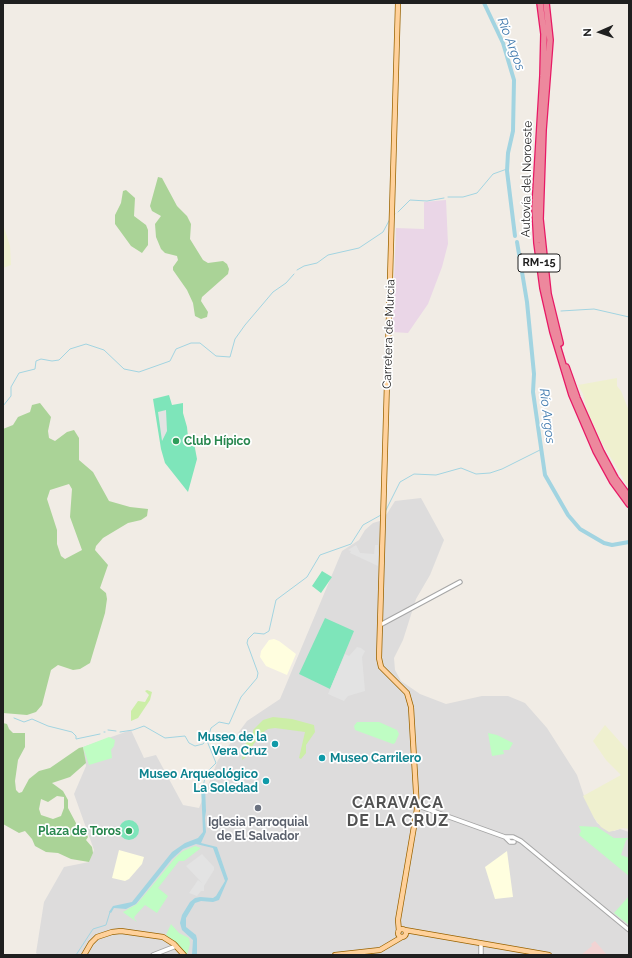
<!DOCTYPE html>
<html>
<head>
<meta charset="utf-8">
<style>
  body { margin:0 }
  #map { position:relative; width:632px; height:958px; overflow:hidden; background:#f1ece5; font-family:Raleway,sans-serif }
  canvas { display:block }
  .frame { position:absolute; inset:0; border:4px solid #1f1f1f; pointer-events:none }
  .north { position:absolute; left:580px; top:12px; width:40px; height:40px; -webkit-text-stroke:3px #fff; paint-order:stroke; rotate:268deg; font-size:11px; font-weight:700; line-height:16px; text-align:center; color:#1f1f1f }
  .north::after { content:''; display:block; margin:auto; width:14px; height:18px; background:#1f1f1f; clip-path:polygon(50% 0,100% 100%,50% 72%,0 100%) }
</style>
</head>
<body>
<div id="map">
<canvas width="632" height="958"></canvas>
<div class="frame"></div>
<div class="north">N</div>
</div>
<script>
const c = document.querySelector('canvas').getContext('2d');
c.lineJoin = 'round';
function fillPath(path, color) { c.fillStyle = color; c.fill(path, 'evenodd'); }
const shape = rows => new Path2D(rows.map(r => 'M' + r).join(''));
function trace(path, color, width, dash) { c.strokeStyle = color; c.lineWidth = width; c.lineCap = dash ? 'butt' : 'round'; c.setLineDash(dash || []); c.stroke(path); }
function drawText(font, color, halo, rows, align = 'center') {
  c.font = font + ' Raleway,sans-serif'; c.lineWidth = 3.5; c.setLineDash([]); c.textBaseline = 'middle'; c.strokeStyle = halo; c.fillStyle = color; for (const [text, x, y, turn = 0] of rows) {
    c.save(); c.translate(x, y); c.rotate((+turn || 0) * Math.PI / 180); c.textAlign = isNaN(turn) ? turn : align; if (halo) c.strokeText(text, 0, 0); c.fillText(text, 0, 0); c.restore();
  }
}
fillPath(shape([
  [421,498,444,540,430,575,416,599,403,640,394,658,395,670,401,681,420,694,446,704,482,696,508,696,525,703,547,728,577,775,584,796,597,823,614,831,620,829,629,832,629,955,38,955,36,953,44,902,64,867,89,862,94,850,74,794,86,766,83,747,131,730,144,758,156,755,183,805,199,808,218,760,247,721,280,699,342,551,359,540,365,530,373,523,383,520,395,501]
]), '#dddcdc');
fillPath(shape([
  [595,941,607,955,581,955,592,946,591,944]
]), '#f2d3d3');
fillPath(shape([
  [446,200,448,244,442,267,428,304,408,333,392,332,396,228,424,229,424,202]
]), '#ead6e7');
fillPath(shape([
  [274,639,279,641,296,654,287,675,266,666,260,657,261,651,269,640],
  [119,850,144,857,142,864,129,879,125,881,112,878],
  [507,851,513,897,495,899,485,867]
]), '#fffedf');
fillPath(shape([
  [3,224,10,246,11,265,3,268],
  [617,378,617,386,621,391,629,411,628,487,601,441,587,410,583,394,578,385],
  [605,725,629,752,629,829,623,828,609,832,601,827,594,818,583,796,621,775,606,760,593,741]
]), '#eff0cf');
fillPath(shape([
  [147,690,152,692,150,700,138,718,131,721,131,711,138,701,145,702,149,695,145,691],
  [273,717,292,719,314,725,315,732,306,745,306,753,301,759,299,758,305,732,275,728,268,729,262,733,253,745,246,757,242,760,243,750,246,743,253,736,253,730,263,720]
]), '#cceea7');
fillPath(shape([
  [158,177,162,178,177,206,187,216,191,224,190,239,203,260,208,263,223,261,227,264,229,269,228,274,202,297,201,301,208,312,207,317,201,319,195,316,193,303,187,290,173,270,173,267,178,260,177,256,165,253,161,249,156,237,155,224,161,216,152,211,150,206],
  [126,190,135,198,134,216,146,225,148,230,148,245,142,253,131,246,115,224,115,215,121,203,123,191],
  [40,403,51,417,48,431,49,438,55,441,67,432,74,430,79,438,79,460,93,472,109,501,130,507,148,509,147,516,141,520,128,523,103,538,96,546,95,550,108,565,100,588,106,593,107,599,105,613,90,663,80,669,73,670,58,665,51,670,42,705,36,712,27,715,3,713,3,429,13,425,18,417,30,412,32,405],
  [69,484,72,489,70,517,82,550,65,559,61,556,57,544,57,530,47,499,50,490],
  [3,723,7,724,9,729,13,733,25,733,25,747,18,760,15,781,16,790,19,793,22,792,29,779,39,771,50,768,79,748,83,747,86,763,70,777,52,783,63,791,68,800,68,808,77,825,85,831,88,837,86,840,92,847,93,853,89,862,71,859,58,853,46,852,35,846,32,839,25,831,19,833,3,824],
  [57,796,64,797,64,808,61,816,53,819,41,815,39,809,41,799,48,802]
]), '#aad397');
fillPath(shape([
  [357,722,379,722,397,730,399,734,395,743,393,744,355,730,354,726],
  [488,733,497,735,513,743,509,750,503,750,504,754,492,756],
  [109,737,115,740,114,746,111,750,112,758,89,765,83,747],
  [579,826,597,827,614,838,629,838,626,840,621,855,629,858,629,876,579,835,581,831],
  [195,846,201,848,184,861,179,861,158,888,168,896,157,913,145,905,135,916,134,918,137,922,124,913,123,912,137,904,176,857,183,851],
  [629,896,629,925,614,913],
  [171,924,179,933,189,938,190,944,187,955,175,942,166,935]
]), '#bffdc3');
fillPath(shape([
  [169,395,172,405,183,403,183,413,187,427,188,437,194,443,197,459,188,492,165,463,161,449,153,399],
  [322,571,332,577,321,593,312,586],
  [325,618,354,631,330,689,299,674],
  '119 830a10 10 0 1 1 20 0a10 10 0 1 1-20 0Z'
]), '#7ee5ba');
fillPath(shape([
  [166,410,167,431,162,441,158,412],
  [356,545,360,553,374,554,375,545,378,545,378,566,350,553,351,551,348,550],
  [357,647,361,648,365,651,362,657,365,691,348,696,344,701,328,694,345,654,349,656],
  [202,854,214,867,214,870,204,886,204,891,201,891,197,896,189,893,198,880,202,883,186,866]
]), '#e3e3e3');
fillPath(shape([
  [201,786,205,786,206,811,205,818,206,832,201,843,217,847,228,879,219,900,213,902,201,901,195,903,186,918,186,927,196,935,197,939,197,955,192,955,193,940,182,930,180,923,182,915,190,902,195,898,200,897,213,898,216,896,225,881,213,848,196,844,183,849,172,859,136,904,126,909,114,908,111,913,109,912,113,906,132,902,172,852,185,843,198,838,203,832]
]), '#a2d4e1');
trace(shape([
  [448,197,463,197,477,193,493,174,507,169],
  [398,212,410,200,427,201,444,198],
  [394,215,395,214],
  [297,270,304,266,317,263,328,255,359,248,383,232,390,219],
  [561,311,594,309,629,317],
  [3,406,11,396,11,387,19,373,35,369,36,361,41,359,52,361,59,360,70,349,86,344,104,350,124,369,139,372,170,361,176,349,191,343,200,343,216,356,230,357,235,339,245,325,273,292,286,283,294,274],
  [385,512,400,482,414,474,436,475,461,468,476,474,490,473,502,469,540,450],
  [14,718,24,722,32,719,48,726,72,732,76,736,76,739,100,734],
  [108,730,116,731],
  [104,732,105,732],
  [120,732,133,730,144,726,165,738,185,736,189,743,195,746,203,744,208,738],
  [203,787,206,773,216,763,207,741,211,728,219,722,229,724,241,697,257,678,258,673,247,643,248,639,254,633,264,634,269,631,276,600,307,577,320,555,351,544,363,525,381,515],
  [76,955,93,929,106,925,110,912]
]), '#a2d4e1', 1);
trace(shape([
  [484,3,503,43,514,80,513,131,508,153,507,171,515,236],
  [517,242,527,302,534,374,533,392,545,475,568,515,580,529,604,543,612,545,629,542]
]), '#a2d4e1', 4);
const minor = shape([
  [380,625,460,582],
  [416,805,505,837,510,842,514,842],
  [505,837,513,837,521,841,629,930],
  [481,944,481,955],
  [153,955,176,946]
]);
const major = shape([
  [398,3,379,658,381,667,407,693,411,707,417,809,398,920,399,931],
  '398 933a4 4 0 1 1 8 0a4 4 0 1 1-8 0Z',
  [405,930,549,955],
  [84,955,91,943,97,937,112,932,121,931,163,937,174,944,184,955],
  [335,955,380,950,402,937]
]);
const highway = shape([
  [540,3,544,34,543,76,535,208,537,243,543,288,553,332,572,395,596,451,613,482,629,504],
  [546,3,550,40,543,130,540,219,548,294,560,343],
  [566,367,577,398,601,452,615,478,629,497]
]);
trace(minor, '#a6a6a6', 5.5);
trace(major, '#9a6300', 6);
trace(highway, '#e71965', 8);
trace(minor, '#fff', 3.5);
trace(major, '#ffd19b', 4.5);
trace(highway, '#ed889d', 5.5);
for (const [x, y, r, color] of [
  [176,441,4,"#2e9e5b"],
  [275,744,4,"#0f9aa8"],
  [322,758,4,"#0f9aa8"],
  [266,781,4,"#0f9aa8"],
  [258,808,4,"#6b7280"],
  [129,831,4,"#2e9e5b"]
]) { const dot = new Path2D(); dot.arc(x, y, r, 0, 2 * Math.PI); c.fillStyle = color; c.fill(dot); trace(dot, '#fff', 1.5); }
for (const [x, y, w] of [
  [539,263,42]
]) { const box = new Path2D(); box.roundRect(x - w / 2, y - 9, w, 18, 3); c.fillStyle = '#fff'; c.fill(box); trace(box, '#1f1f1f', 1); }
drawText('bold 11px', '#1f1f1f', null, [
  ["RM-15",539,263]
]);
drawText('12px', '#1f1f1f', '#fff', [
  ["Autovía del Noroeste",527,179,-89],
  ["Carretera de Murcia",389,334,-88]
]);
drawText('bold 12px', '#27864d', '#fff', [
  ["Club Hípico",184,441],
  ["Plaza de Toros",121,831,"right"]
], 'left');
drawText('bold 12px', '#0d838f', '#fff', [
  ["Museo de la",267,737],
  ["Vera Cruz",267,751],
  ["Museo Carrilero",330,758,"left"],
  ["Museo Arqueológico",258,774],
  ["La Soledad",258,788]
], 'right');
drawText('bold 12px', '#5b616d', '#fff', [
  ["Iglesia Parroquial",258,822],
  ["de El Salvador",258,836]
]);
drawText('italic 13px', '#417aae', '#fff', [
  ["Río Argos",511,44,69],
  ["Río Argos",547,416,83]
]);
c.letterSpacing = '1px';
drawText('bold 16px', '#525252', '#fff', [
  ["CARAVACA",398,803],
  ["DE LA CRUZ",398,821]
]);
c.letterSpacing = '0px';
</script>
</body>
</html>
